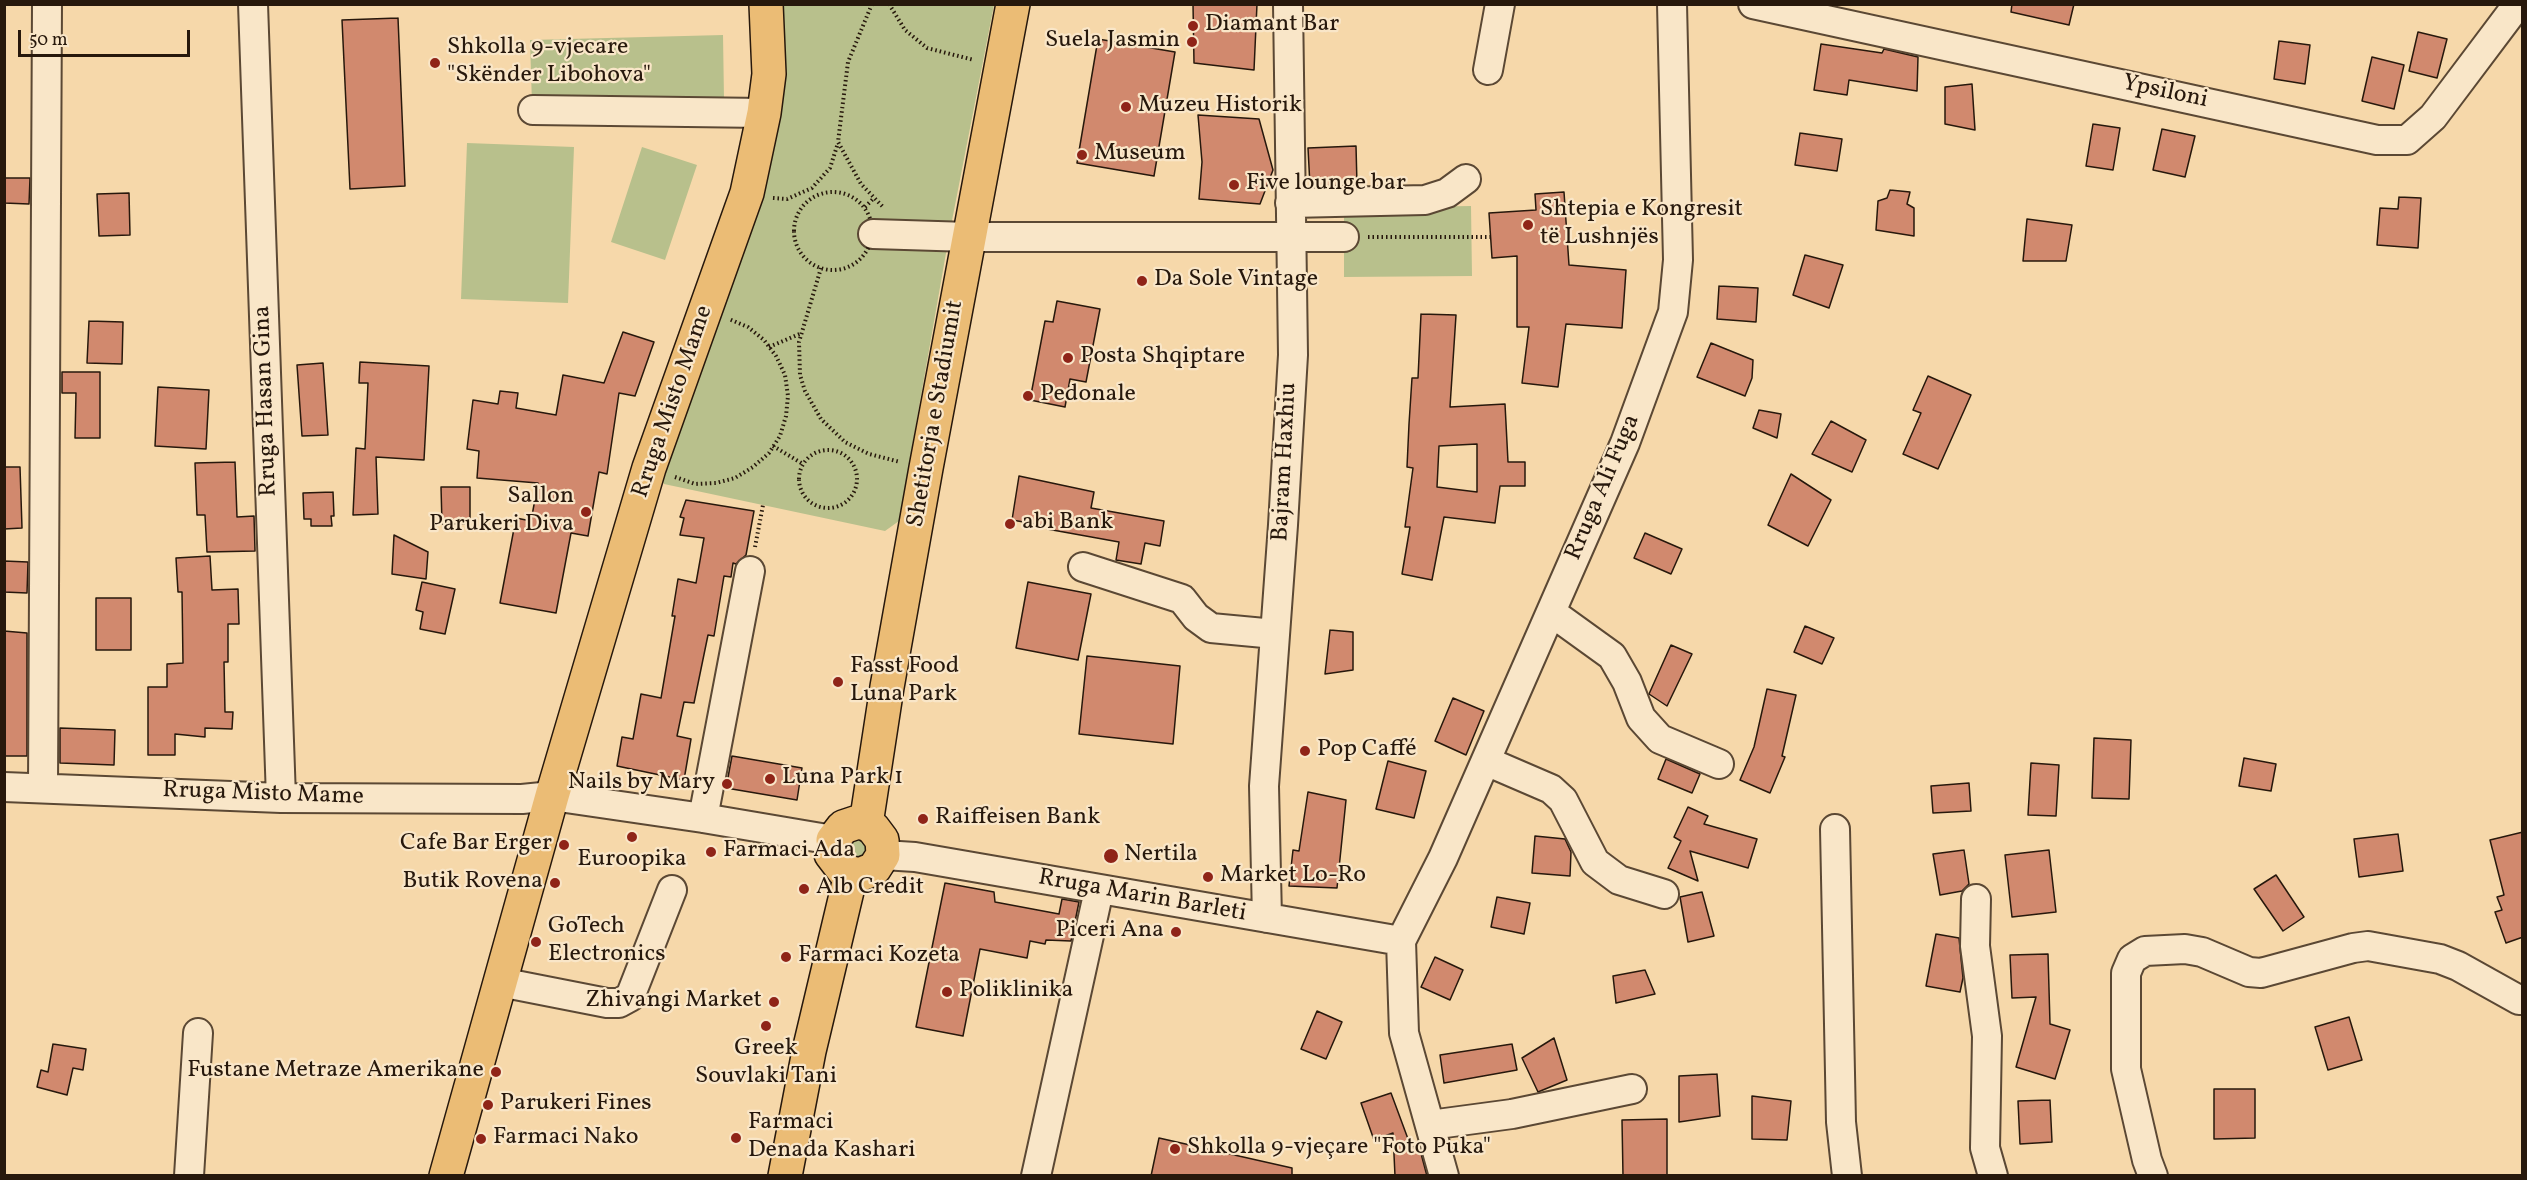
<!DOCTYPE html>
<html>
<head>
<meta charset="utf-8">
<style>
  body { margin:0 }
  #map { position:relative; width:2527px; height:1180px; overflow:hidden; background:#f6d8aa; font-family:Vollkorn,serif }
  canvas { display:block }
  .frame { position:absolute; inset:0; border:6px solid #27180c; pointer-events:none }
  .scale { position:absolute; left:18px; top:30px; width:172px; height:27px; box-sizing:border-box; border:3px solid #27180c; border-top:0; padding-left:8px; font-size:18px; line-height:21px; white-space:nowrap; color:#27180c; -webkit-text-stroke:4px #f9e6c8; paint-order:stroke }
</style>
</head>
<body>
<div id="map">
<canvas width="2527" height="1180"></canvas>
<div class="frame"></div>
<div class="scale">50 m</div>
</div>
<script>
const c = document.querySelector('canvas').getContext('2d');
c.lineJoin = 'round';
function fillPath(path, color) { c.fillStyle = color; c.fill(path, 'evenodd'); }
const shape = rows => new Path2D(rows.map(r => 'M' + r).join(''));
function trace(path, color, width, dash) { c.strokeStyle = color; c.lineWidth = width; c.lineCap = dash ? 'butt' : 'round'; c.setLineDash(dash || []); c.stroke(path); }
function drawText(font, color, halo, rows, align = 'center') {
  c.font = font + ' Vollkorn,serif'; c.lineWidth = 4.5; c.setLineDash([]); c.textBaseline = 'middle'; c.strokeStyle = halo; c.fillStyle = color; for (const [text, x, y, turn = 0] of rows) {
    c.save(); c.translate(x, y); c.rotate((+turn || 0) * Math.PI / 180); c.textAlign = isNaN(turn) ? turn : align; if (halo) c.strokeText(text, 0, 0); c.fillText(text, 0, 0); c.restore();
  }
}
fillPath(shape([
  [779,5,994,5,949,236,899,521,885,531,664,484,658,472],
  [723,35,724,99,532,104,530,40],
  [467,143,574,147,568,303,461,299],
  [642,147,697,165,665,260,611,242],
  [1471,206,1472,276,1344,277,1344,208],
  [860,831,872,856,849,860,846,836]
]), '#b8c08c');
const building = shape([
  [1193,4,1257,4,1254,70,1194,63,1193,4],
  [2012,4,2074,4,2069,25,2011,12,2012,4],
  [398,18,405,186,350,189,342,20,398,18],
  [2418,32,2447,39,2437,78,2409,71,2418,32],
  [1098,39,1175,52,1154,176,1077,163,1098,39],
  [2279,41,2310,45,2305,84,2274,79,2279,41],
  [1821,44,1882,53,1884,49,1918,57,1917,91,1849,80,1847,95,1814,90,1821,44],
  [2372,57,2404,65,2394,109,2362,101,2372,57],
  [1972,84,1975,130,1945,124,1945,87,1972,84],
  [1198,115,1259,119,1273,170,1260,204,1199,199,1202,162,1198,115],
  [2093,124,2120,128,2113,170,2086,166,2093,124],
  [2162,129,2195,136,2185,177,2153,170,2162,129],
  [1800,133,1842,139,1837,171,1795,165,1800,133],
  [1356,146,1357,185,1310,186,1308,148,1356,146],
  [4,178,30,178,29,204,4,203,4,178],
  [1890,190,1910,192,1907,204,1914,208,1914,236,1876,230,1878,201,1887,198,1890,190],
  [1564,192,1569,265,1626,270,1622,328,1566,324,1558,387,1522,383,1529,327,1517,327,1517,256,1492,258,1489,213,1536,210,1535,194,1564,192],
  [129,193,130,235,99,236,97,194,129,193],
  [2399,197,2421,198,2418,248,2377,245,2380,208,2398,209,2399,197],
  [2027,219,2072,225,2066,261,2023,261,2027,219],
  [1805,255,1843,265,1829,308,1793,295,1805,255],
  [1719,286,1758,288,1756,322,1717,319,1719,286],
  [1057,301,1100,309,1086,382,1070,379,1065,407,1030,400,1045,321,1053,322,1057,301],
  [1421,314,1456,315,1450,407,1505,404,1508,462,1525,462,1525,486,1500,486,1495,523,1444,517,1432,580,1402,574,1410,527,1405,527,1413,468,1407,467,1409,424,1412,378,1418,378,1421,314],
  [1477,444,1477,492,1437,487,1439,446,1477,444],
  [89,321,123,322,122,364,87,363,89,321],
  [623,332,654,342,635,396,619,393,607,474,599,472,588,536,571,533,556,613,500,603,516,518,531,521,538,483,477,478,479,451,467,449,473,400,498,404,500,391,518,393,516,408,556,415,563,375,604,383,623,332],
  [1711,343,1753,360,1752,378,1745,396,1697,377,1711,343],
  [360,362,429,366,424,460,376,457,378,514,353,515,356,448,365,449,368,383,359,383,360,362],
  [323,363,328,435,302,436,297,365,323,363],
  [62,372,100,372,100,438,75,438,76,393,62,393,62,372],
  [1928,376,1971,395,1938,469,1903,454,1921,413,1913,410,1928,376],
  [158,387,209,390,206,449,155,446,158,387],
  [1759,410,1781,414,1777,438,1753,428,1759,410],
  [1831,421,1866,440,1852,472,1812,454,1831,421],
  [235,462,237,517,254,516,255,551,207,552,205,515,197,515,195,463,235,462],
  [4,467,20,467,22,528,4,529,4,467],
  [1791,474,1831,500,1808,546,1768,525,1791,474],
  [1019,476,1094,492,1091,508,1164,521,1160,546,1145,543,1141,564,1116,560,1119,542,1047,529,1047,526,1012,520,1019,476],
  [441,487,470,487,470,524,442,524,441,487],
  [333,492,334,516,331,516,332,526,311,526,311,519,304,519,303,493,333,492],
  [686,500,754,511,746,555,736,564,733,563,731,577,724,576,714,636,708,635,694,703,684,702,677,736,691,739,684,780,617,766,622,737,633,739,641,694,661,698,675,616,672,616,678,579,696,583,704,538,680,535,684,518,680,517,686,500],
  [1645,533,1682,549,1671,574,1634,558,1645,533],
  [394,535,428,552,426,579,392,574,394,535],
  [210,556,212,590,238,589,239,624,228,624,228,662,224,662,225,712,233,712,232,729,205,728,205,737,175,734,175,755,148,755,148,687,167,687,167,664,183,663,182,592,178,592,176,558,210,556],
  [4,561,28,562,27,593,4,592,4,561],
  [422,582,455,589,445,634,420,629,423,612,416,610,422,582],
  [1028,582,1091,594,1078,660,1016,648,1028,582],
  [96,598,131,598,131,650,96,650,96,598],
  [1805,626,1834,638,1822,664,1794,652,1805,626],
  [1330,630,1353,632,1353,670,1325,674,1330,630],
  [4,631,27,633,27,756,4,756,4,631],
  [1671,645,1692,654,1667,706,1649,694,1671,645],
  [1087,656,1180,666,1173,744,1079,734,1087,656],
  [1767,689,1796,695,1782,756,1785,757,1770,793,1740,780,1754,747,1767,689],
  [1453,698,1484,711,1466,755,1435,741,1453,698],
  [60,728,115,730,114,765,60,763,60,728],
  [2094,738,2131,740,2129,799,2092,798,2094,738],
  [732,756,802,768,797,800,726,788,732,756],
  [2244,758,2276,764,2271,791,2239,786,2244,758],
  [1666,759,1700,774,1692,793,1658,779,1666,759],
  [1388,761,1426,771,1414,818,1376,809,1388,761],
  [2031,763,2059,765,2056,816,2028,815,2031,763],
  [1969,783,1971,811,1933,813,1931,786,1969,783],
  [1308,792,1346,800,1337,888,1289,886,1293,850,1299,851,1308,792],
  [1688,807,1708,816,1704,824,1757,839,1748,868,1690,851,1698,881,1668,868,1681,841,1674,837,1688,807],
  [2523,832,2523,937,2506,943,2495,912,2502,910,2497,897,2504,895,2490,840,2523,832],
  [2398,834,2403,871,2359,877,2354,839,2398,834],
  [1535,836,1565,839,1571,852,1570,876,1532,873,1535,836],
  [1964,850,1969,884,1962,891,1940,895,1933,854,1964,850],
  [2049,850,2056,912,2012,917,2005,855,2049,850],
  [2276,875,2304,917,2283,931,2254,889,2276,875],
  [945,883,994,892,995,902,1059,914,1062,899,1079,902,1071,941,1046,940,1045,944,1030,941,1027,958,980,949,963,1036,916,1027,945,883],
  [1702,892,1714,936,1688,942,1680,897,1702,892],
  [1497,897,1530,903,1524,934,1491,927,1497,897],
  [1936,934,1959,938,1963,978,1960,992,1926,986,1936,934],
  [2048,954,2050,1024,2070,1030,2055,1079,2016,1067,2036,997,2012,998,2010,955,2048,954],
  [1435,957,1463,970,1450,1000,1421,987,1435,957],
  [1645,970,1655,994,1616,1003,1613,976,1645,970],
  [1317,1011,1342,1022,1326,1059,1301,1049,1317,1011],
  [2349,1017,2362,1060,2328,1070,2315,1027,2349,1017],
  [1554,1038,1567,1080,1538,1092,1522,1058,1554,1038],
  [53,1044,86,1049,83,1070,73,1068,67,1095,37,1087,41,1070,48,1072,53,1044],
  [1512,1044,1517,1070,1444,1083,1440,1055,1512,1044],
  [1717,1074,1720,1116,1679,1122,1679,1076,1717,1074],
  [2214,1089,2255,1089,2255,1138,2214,1139,2214,1089],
  [1391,1093,1411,1147,1419,1146,1427,1176,1395,1176,1393,1133,1374,1140,1361,1103,1391,1093],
  [1752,1096,1791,1101,1787,1140,1752,1139,1752,1096],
  [2050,1100,2052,1142,2020,1144,2018,1101,2050,1100],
  [1667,1119,1667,1176,1623,1176,1622,1120,1667,1119],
  [1159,1138,1292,1168,1292,1176,1151,1176,1159,1138]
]);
fillPath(building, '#d1896e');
trace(building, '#27180c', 1.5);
const minor = shape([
  [253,4,281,798],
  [1753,4,2377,140,2407,140,2433,117,2518,4],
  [1488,70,1500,4],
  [533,110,764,113],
  [1290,203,1425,200,1447,193,1466,179],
  [873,234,969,237,1344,237],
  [1083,567,1182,599,1196,617,1211,628,1275,634],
  [1551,612,1612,656,1627,682,1641,718,1660,739,1719,764],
  [1486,761,1551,789,1563,800,1595,862,1619,880,1664,894],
  [43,786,47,4],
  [4,787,281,798,522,799,552,796,703,818,833,840],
  [703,818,750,571],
  [1835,829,1841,1122,1847,1176],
  [883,855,915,857,1401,941],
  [1976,899,1975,946,1987,1036,1985,1148,1993,1176],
  [1267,918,1264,786,1283,525,1293,355,1288,4],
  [500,982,607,1003,619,1003,630,997,672,890],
  [1430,1125,1512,1114,1632,1089],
  [189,1176,198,1033],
  [1036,1176,1099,890],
  [1444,1176,1404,1033,1401,941,1443,858,1625,443,1673,312,1678,260,1672,4],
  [2153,1176,2147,1160,2126,1069,2126,973,2132,959,2145,951,2185,949,2202,952,2249,972,2261,973,2353,948,2368,946,2440,959,2458,966,2519,1000]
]);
const major = shape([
  [866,824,887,687,926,468,1013,4],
  [831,854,844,871,859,875,874,869,883,855,882,840,873,828,866,824,858,822,843,827,833,840],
  [446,1176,552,796,649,468,747,193,764,113,769,74,766,4],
  [785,1176,809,1051,851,874]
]);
trace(minor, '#5b4834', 32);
trace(major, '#27180c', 36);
trace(shape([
  [872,4,848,62,838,142,861,184,884,208],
  [889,4,905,30,927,48,974,60],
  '794 231a39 39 0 1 1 78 0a39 39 0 1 1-78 0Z',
  [773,198,787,199,812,188,830,168,838,143],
  [865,207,873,199],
  [1368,237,1491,237],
  [821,268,799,342,800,375,805,391,821,419,845,442,869,454,900,462],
  [769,347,802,333],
  [773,446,803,464],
  '799 479a29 29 0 1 1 58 0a29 29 0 1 1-58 0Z',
  [675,477,695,484,716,483,735,478,753,467,769,453,780,436,786,416,788,396,785,375,776,356,764,340,748,327,729,319],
  [755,547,763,505]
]), '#27180c', 4, [1.5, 3]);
trace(minor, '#f9e6c8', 28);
trace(major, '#ebbc75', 33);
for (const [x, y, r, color] of [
  [1193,26,6,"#8f2418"],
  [1192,42,6,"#8f2418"],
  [435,63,6,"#8f2418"],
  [1126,107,6,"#8f2418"],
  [1082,155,6,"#8f2418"],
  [1234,185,6,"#8f2418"],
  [1528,225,6,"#8f2418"],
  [1142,281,6,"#8f2418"],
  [1068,358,6,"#8f2418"],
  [1028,396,6,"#8f2418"],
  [586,512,6,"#8f2418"],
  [1010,524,6,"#8f2418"],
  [838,682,6,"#8f2418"],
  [1305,751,6,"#8f2418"],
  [770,779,6,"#8f2418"],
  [727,784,6,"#8f2418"],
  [923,819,6,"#8f2418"],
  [632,837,6,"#8f2418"],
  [564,845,6,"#8f2418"],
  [711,852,6,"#8f2418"],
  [1111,856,8,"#8f2418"],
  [1208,877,6,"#8f2418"],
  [555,883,6,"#8f2418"],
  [804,889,6,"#8f2418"],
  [1176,932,6,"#8f2418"],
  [536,942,6,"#8f2418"],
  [786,957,6,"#8f2418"],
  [947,992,6,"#8f2418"],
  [774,1002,6,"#8f2418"],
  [766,1026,6,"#8f2418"],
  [496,1072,6,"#8f2418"],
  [488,1105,6,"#8f2418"],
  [736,1138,6,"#8f2418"],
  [481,1139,6,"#8f2418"],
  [1175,1149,6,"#8f2418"]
]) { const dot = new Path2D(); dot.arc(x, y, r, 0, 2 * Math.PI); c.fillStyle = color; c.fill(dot); trace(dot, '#f9e6c8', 2); }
drawText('24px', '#27180c', '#f9e6c8', [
  ["Diamant Bar",1205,26],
  ["Suela Jasmin",1180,42,"right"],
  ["Shkolla 9-vjecare",447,49],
  ["\"Skënder Libohova\"",447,77],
  ["Muzeu Historik",1138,107],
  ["Museum",1094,155],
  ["Five lounge bar",1246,185],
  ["Shtepia e Kongresit",1540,211],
  ["të Lushnjës",1540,239],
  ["Da Sole Vintage",1154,281],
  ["Posta Shqiptare",1080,358],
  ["Pedonale",1040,396],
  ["Sallon",574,498,"right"],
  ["Parukeri Diva",574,526,"right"],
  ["abi Bank",1022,524],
  ["Fasst Food",850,668],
  ["Luna Park",850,696],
  ["Pop Caffé",1317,751],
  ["Luna Park 1",782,779],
  ["Nails by Mary",715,784,"right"],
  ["Raiffeisen Bank",935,819],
  ["Cafe Bar Erger",552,845,"right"],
  ["Farmaci Ada",723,852],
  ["Nertila",1124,856],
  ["Euroopika",632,861,"center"],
  ["Market Lo-Ro",1220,877],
  ["Butik Rovena",543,883,"right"],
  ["Alb Credit",816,889],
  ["GoTech",548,928],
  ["Electronics",548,956],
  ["Piceri Ana",1164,932,"right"],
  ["Farmaci Kozeta",798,957],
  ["Poliklinika",959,992],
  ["Zhivangi Market",762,1002,"right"],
  ["Greek",766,1050,"center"],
  ["Souvlaki Tani",766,1078,"center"],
  ["Fustane Metraze Amerikane",484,1072,"right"],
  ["Parukeri Fines",500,1105],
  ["Farmaci",748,1124],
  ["Denada Kashari",748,1152],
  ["Farmaci Nako",493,1139],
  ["Shkolla 9-vjeçare \"Foto Puka\"",1187,1149]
], 'left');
drawText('24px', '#27180c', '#f9e6c8', [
  ["Ypsiloni",2165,93,12],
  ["Rruga Hasan Gina",267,401,-92],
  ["Rruga Misto Mame",674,402,-71],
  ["Shetitorja e Stadiumit",937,414,-80],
  ["Bajram Haxhiu",1286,462,-87],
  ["Rruga Ali Fuga",1604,488,-67],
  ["Rruga Misto Mame",263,795,2],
  ["Rruga Marin Barleti",1142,897,10]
]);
</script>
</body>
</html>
